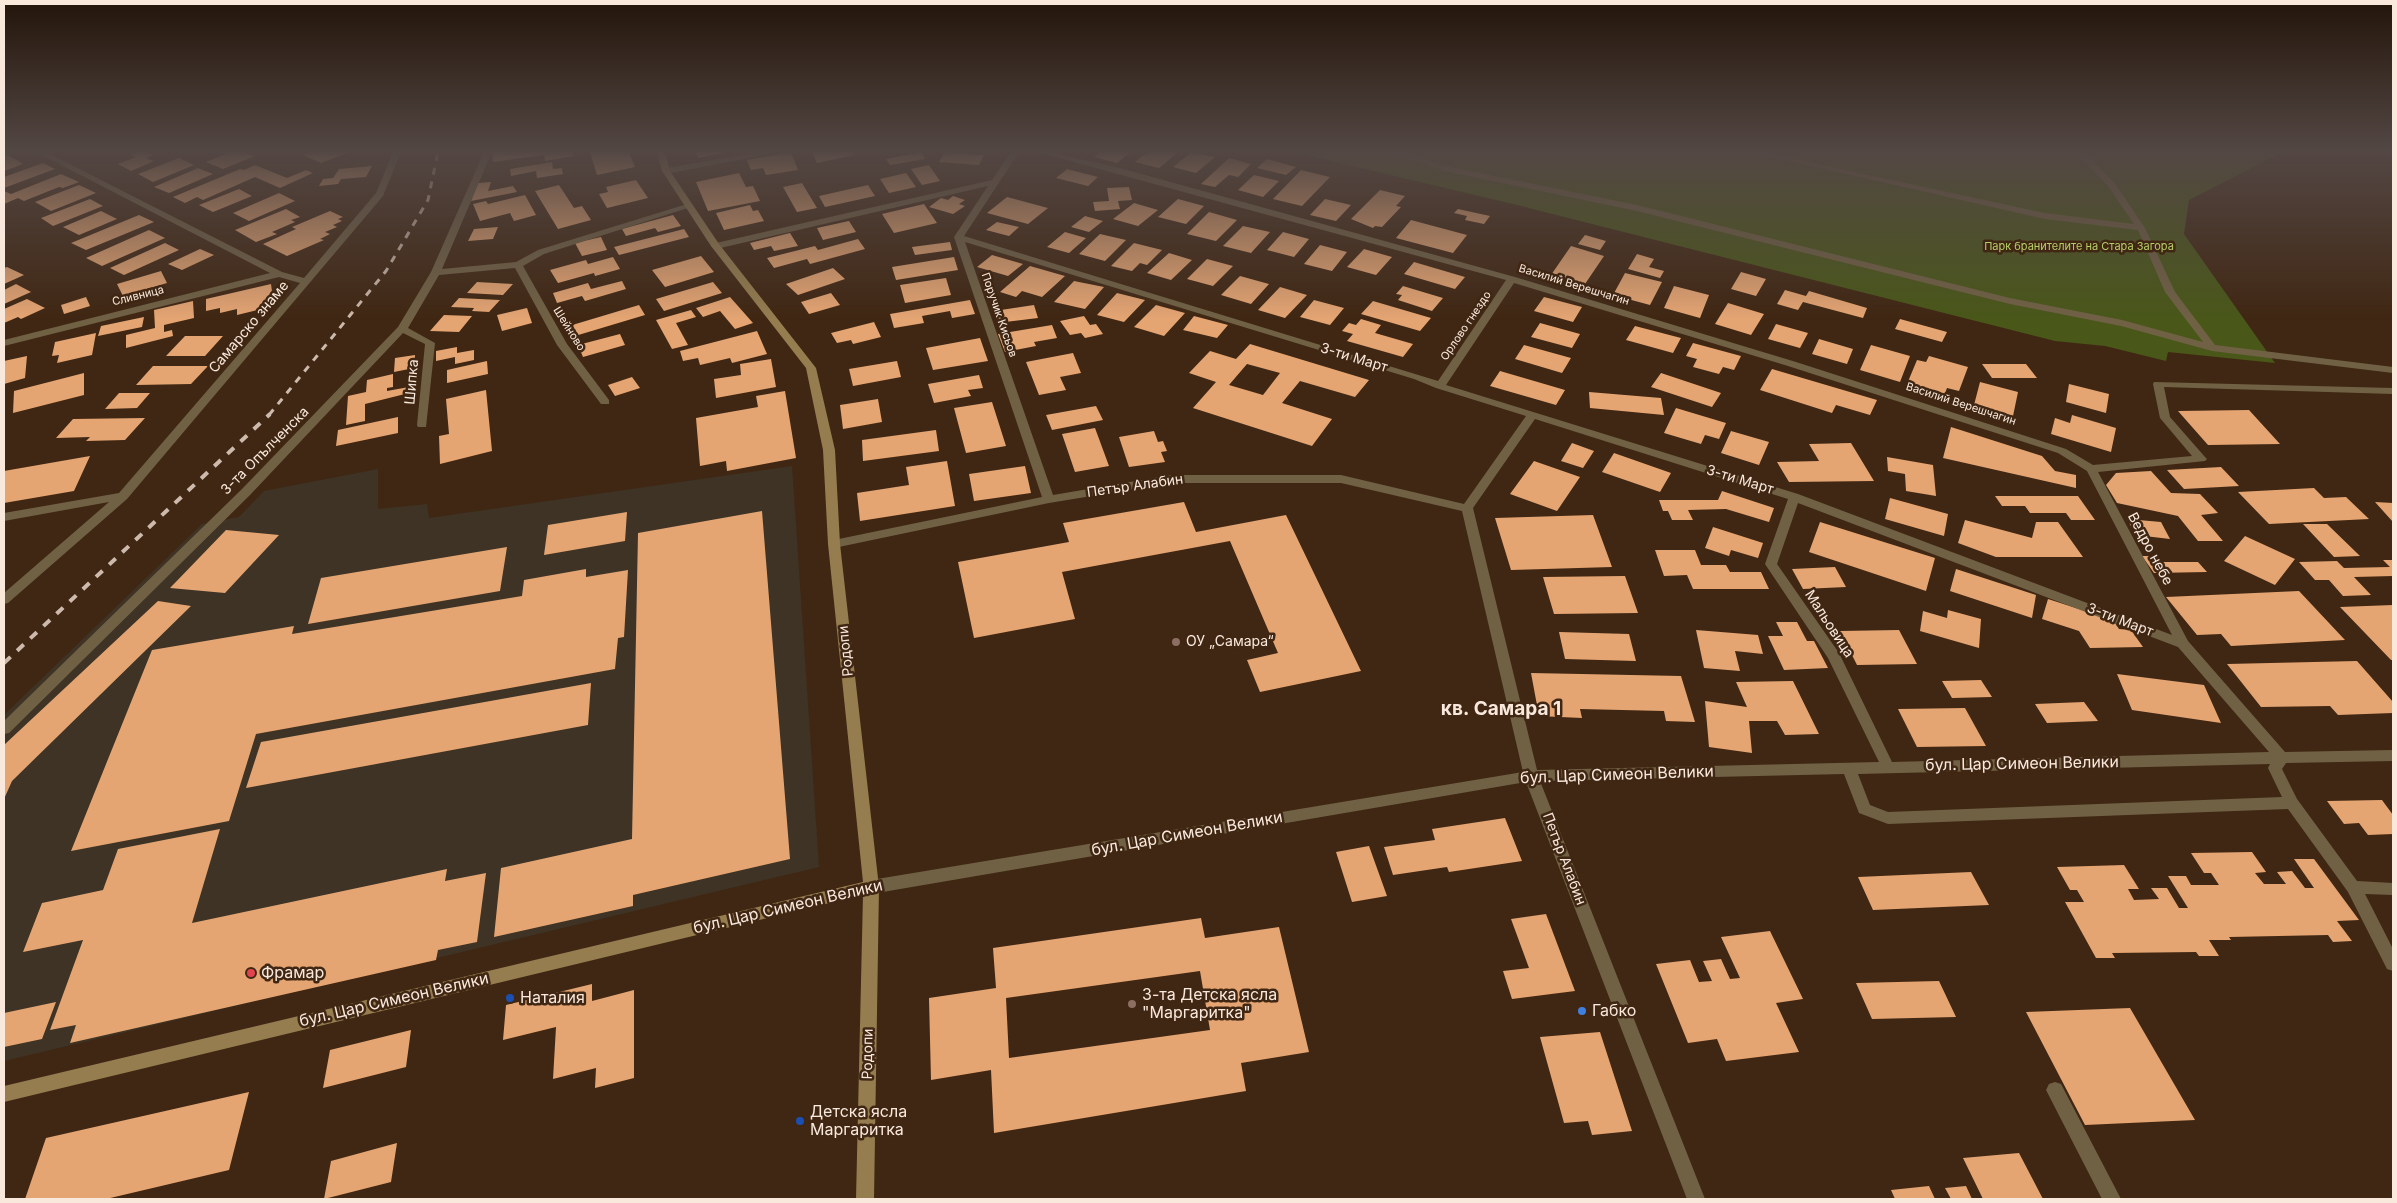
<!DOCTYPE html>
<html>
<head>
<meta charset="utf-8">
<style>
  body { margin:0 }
  #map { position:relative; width:2397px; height:1203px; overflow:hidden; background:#402713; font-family:Inter,sans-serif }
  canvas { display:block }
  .frame { position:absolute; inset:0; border:5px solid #f9e8dc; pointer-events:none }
</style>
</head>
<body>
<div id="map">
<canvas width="2397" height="1203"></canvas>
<div class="frame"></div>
</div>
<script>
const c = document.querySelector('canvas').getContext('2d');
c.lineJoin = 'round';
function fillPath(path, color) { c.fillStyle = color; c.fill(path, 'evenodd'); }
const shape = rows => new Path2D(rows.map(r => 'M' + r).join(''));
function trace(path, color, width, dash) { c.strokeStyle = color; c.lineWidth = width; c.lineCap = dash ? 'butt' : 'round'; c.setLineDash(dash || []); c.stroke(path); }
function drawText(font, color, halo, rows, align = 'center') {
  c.font = font + ' Inter,sans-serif'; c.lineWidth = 5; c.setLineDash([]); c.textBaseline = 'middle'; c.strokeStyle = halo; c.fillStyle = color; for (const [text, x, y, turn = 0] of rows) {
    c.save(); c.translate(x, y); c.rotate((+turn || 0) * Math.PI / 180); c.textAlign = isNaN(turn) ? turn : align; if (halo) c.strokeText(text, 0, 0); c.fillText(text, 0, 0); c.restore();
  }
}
fillPath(shape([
  [792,466,819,867,4,1061,4,715,202,524,239,517,264,491,378,469,378,509,427,504,429,518]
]), '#3e3324');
fillPath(shape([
  [1293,152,2283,152,2189,200,2184,234,2275,363,2168,352,2166,361,2105,346,2055,341,1513,204]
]), '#495719');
fillPath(shape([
  [138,152,147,152,154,155,146,158,154,161,131,171,118,164,136,157,130,155],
  [221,152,244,152,255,156,223,169,206,162,226,154],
  [310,152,350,152,321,163,303,155],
  [492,152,573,152,574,156,545,161,544,155,493,162],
  [590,152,629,152,635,167,597,175],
  [695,152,727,152,698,158],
  [791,152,798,170,766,175,763,168,751,170,747,160],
  [812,152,853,152,855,155,817,163],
  [921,152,925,159,890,165,886,159],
  [945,152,984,155,979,165,939,162],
  [1100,152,1131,152,1117,163,1094,157],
  [1147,152,1178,152,1159,168,1135,162],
  [1192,152,1215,157,1196,173,1173,167],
  [8,155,23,164,4,171,4,156],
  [179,158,194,165,153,182,138,174],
  [1229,158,1251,164,1238,177,1229,175,1215,187,1201,184],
  [1267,159,1296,167,1286,175,1257,168],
  [552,162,553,169,562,168,563,174,537,178,536,171,511,176,510,169],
  [43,163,55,169,4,188,4,177],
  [255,165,287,178,306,170,313,173,280,188,255,177,203,200,197,197,185,203,173,197,240,169,244,170],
  [929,165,940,181,922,185,911,169],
  [372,166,366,177,341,179,338,184,319,186,323,179,333,178,339,169],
  [198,168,213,174,169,193,154,187],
  [1067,169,1098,177,1088,186,1056,178],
  [1301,170,1330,177,1302,206,1273,199],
  [739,173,746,187,753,186,760,201,708,211,696,182],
  [906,173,916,187,889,193,880,179],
  [61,174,79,182,63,188,59,187,24,201,18,198,4,204,4,191,11,194],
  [1254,175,1279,181,1263,197,1238,190],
  [636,180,648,198,607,208,599,194,608,192,606,187],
  [491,182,488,191,513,186,517,192,471,201,478,183],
  [802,183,817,208,797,212,783,187],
  [79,185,96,193,51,211,35,202],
  [559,185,574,208,582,206,591,220,558,229,535,191],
  [868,185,875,196,825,207,819,196],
  [1129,187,1132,200,1118,201,1120,209,1095,211,1093,202,1109,201,1107,188],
  [239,189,252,196,213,212,199,205],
  [1380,190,1405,196,1396,206,1401,207,1382,227,1375,226,1373,228,1351,219],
  [279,193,295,201,249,221,233,213],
  [525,195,536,215,514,221,510,213,480,221,473,204,486,201,488,204],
  [953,196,965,200,959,204,965,206,953,214,929,207,941,198,948,200],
  [1007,197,1048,208,1028,224,987,213],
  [90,199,103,206,53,226,41,218],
  [1178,199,1204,206,1186,224,1158,217],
  [1325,199,1351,205,1336,221,1310,215],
  [1134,203,1158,210,1138,226,1113,219],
  [924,204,937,223,894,233,882,214],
  [750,205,753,211,758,210,764,221,724,230,716,213],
  [286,209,300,217,291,220,295,222,272,232,277,234,256,242,235,230],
  [1458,209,1490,216,1484,224,1465,220,1467,216,1454,213],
  [101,211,117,219,79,235,63,227],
  [330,211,343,217,338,219,342,221,333,225,337,227,325,232,330,234,320,239,324,240,287,256,263,244,296,229,292,227],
  [1209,212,1237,220,1216,241,1187,234],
  [139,215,154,222,86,250,71,243],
  [673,215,681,226,658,232,655,228,626,236,622,229],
  [1085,216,1103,221,1089,232,1071,227],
  [1411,220,1467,235,1453,253,1396,238],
  [849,221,856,232,823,240,817,228],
  [997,222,1019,227,1009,236,986,230],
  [1243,226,1270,232,1251,253,1223,246],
  [498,227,493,239,468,241,474,229],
  [684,229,689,237,619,255,614,247],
  [149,230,165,238,102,266,86,258],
  [1065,232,1086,238,1069,253,1047,247],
  [1283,232,1309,239,1294,257,1267,250],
  [790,233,798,246,774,251,771,246,754,250,750,243],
  [1100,234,1126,240,1105,261,1079,254],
  [1585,235,1606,241,1600,250,1578,244],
  [601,237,607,250,582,256,575,243],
  [858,239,865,249,810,264,807,259,774,268,767,258,815,246,818,250],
  [950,242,952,250,915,255,912,247],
  [165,243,179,250,124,275,110,268],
  [1134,243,1162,250,1147,265,1140,263,1132,271,1111,266],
  [1320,245,1347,252,1332,271,1304,264],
  [1571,246,1604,256,1585,284,1551,275],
  [200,249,214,255,182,270,168,264],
  [1364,249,1392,257,1376,275,1347,267],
  [1169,253,1192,260,1171,280,1147,273],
  [1637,254,1654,259,1649,267,1664,271,1660,278,1628,269],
  [992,255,1023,264,1008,276,977,267],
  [701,256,714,272,665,287,652,270],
  [613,257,620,269,595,276,594,273,558,283,550,270,586,260,588,264],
  [954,257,958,270,896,280,892,267],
  [1207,259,1233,266,1213,286,1187,279],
  [1414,262,1465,277,1455,289,1404,274],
  [1030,266,1065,276,1042,297,1022,291,1016,297,1000,292],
  [7,267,24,275,4,284,4,268],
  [833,268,845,279,798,295,786,284],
  [161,271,167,283,123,296,117,284],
  [1741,272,1766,279,1756,296,1731,289],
  [1625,273,1662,282,1650,305,1613,295],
  [1240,276,1269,284,1251,304,1221,295],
  [946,278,951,295,905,303,900,285],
  [622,281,626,289,585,301,582,296,557,303,553,293,588,283,591,289],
  [1074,281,1104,287,1085,309,1054,302],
  [477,282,513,284,503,295,467,293],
  [713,282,722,293,664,311,656,299],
  [16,284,31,292,4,304,4,290],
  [271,284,274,306,237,315,237,309,220,313,220,308,206,311,206,299],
  [1403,286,1443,298,1432,311,1398,300,1402,295,1396,294],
  [1674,286,1709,295,1700,318,1664,308],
  [1280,287,1307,295,1285,318,1258,310],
  [1785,290,1806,296,1809,291,1867,308,1863,318,1803,302,1798,310,1777,304],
  [831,293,840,305,809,314,801,302],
  [1117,293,1145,300,1124,322,1097,315],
  [86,297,90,306,64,314,61,305],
  [730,297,753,323,735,329,720,311,703,317,696,308],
  [1544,297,1582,307,1573,322,1534,311],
  [459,298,500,300,489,312,472,311,474,308,451,307],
  [27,299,45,308,21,319,18,317,4,323,4,309],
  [970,300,975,314,952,318,950,311,922,316,924,323,894,328,890,314],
  [1314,300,1344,308,1330,325,1300,317],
  [193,301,194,318,164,325,164,332,172,330,173,336,126,348,126,335,155,328,154,310],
  [1373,301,1431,318,1420,331,1361,314],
  [1728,303,1764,314,1751,335,1715,324],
  [639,305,645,315,575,336,569,326],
  [1034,305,1038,318,997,323,994,311],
  [1156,305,1185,313,1164,336,1134,327],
  [527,308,532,323,502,331,497,315],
  [691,310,696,317,676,323,688,345,672,349,656,320],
  [444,315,472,316,459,332,430,331],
  [1084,316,1090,325,1096,324,1103,334,1085,338,1081,333,1070,335,1060,321],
  [1194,316,1228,325,1217,338,1183,330],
  [144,317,142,327,98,336,101,326],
  [1361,319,1381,325,1375,333,1413,344,1403,357,1347,341,1353,334,1342,331,1349,323,1356,325],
  [1900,319,1947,332,1942,342,1895,329],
  [874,322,881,337,853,344,851,340,837,343,831,333],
  [1540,323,1580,334,1572,348,1531,337],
  [1776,324,1808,333,1800,348,1768,339],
  [1052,325,1057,338,1034,342,1036,346,1005,352,998,334],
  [1635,326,1681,338,1673,353,1626,340],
  [757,331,767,354,732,363,730,358,700,365,698,358,683,361,680,351],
  [96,333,92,355,57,363,59,355,52,356,55,342],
  [620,334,625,345,583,357,578,345],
  [185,336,223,336,205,356,166,356],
  [980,338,988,361,933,370,926,348],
  [1819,339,1853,349,1847,364,1812,354],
  [1693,343,1741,356,1734,370,1723,367,1719,374,1693,367,1697,359,1686,356],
  [1250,344,1369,380,1355,397,1300,381,1282,403,1332,419,1312,446,1193,408,1216,382,1189,373,1210,351,1236,359],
  [1247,364,1280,373,1263,395,1229,385],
  [1524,345,1571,358,1562,373,1515,359],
  [1871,345,1910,356,1900,382,1860,370],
  [457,347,457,353,474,350,474,360,455,364,455,357,436,361,436,351],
  [1073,353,1081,373,1060,377,1066,390,1039,395,1026,362],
  [415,355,414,368,394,372,395,358],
  [27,356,25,378,4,384,4,361],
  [1929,356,1968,367,1959,391,1947,388,1944,396,1907,384,1917,360,1926,362],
  [771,359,776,387,716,398,714,379,741,375,740,364],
  [487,361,488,374,447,383,447,370],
  [897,361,901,377,853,386,849,369],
  [1982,364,2026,364,2037,378,1992,378],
  [153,366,208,366,191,384,136,385],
  [1772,369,1877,400,1870,415,1836,405,1832,413,1760,390],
  [1500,371,1565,390,1556,405,1490,386],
  [84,373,84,395,13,413,14,391],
  [1661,373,1721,393,1712,407,1651,387],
  [393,374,393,387,387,388,387,391,409,387,409,393,365,404,365,421,346,425,348,396,366,392,367,380],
  [979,375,983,388,968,390,971,396,934,403,928,384],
  [632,377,640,388,615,396,608,385],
  [1980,382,2018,392,2013,416,1974,405],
  [2069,384,2109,394,2106,413,2066,402],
  [486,390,492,451,440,464,439,436,449,434,446,399],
  [785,391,796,458,727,471,726,461,700,466,696,418,758,407,756,396],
  [1589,392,1661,398,1664,415,1590,408],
  [119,393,150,393,137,408,105,409],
  [878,399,882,422,843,429,840,405],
  [992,402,1006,446,966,453,954,408],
  [1096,406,1103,420,1052,430,1046,415],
  [1676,408,1726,423,1719,439,1705,435,1701,444,1664,433],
  [2249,410,2280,444,2208,445,2178,411],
  [2072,415,2116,428,2111,452,2051,434,2055,418,2070,423],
  [398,417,398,433,336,446,338,430],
  [145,418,125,440,86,441,90,437,56,438,73,419],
  [1951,427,2042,456,2055,471,2076,475,2076,488,1943,458],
  [1095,428,1109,466,1075,472,1062,434],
  [936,430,939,451,863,461,862,440],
  [1154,431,1158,442,1163,441,1167,451,1161,452,1165,462,1129,467,1119,437],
  [1731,431,1769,442,1759,465,1721,453],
  [1572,443,1594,451,1583,468,1561,461],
  [1851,443,1874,481,1789,482,1777,462,1819,461,1809,444],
  [1614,453,1671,473,1660,492,1602,472],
  [90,456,74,491,4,503,4,471],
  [1887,457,1933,465,1936,496,1906,491,1905,474,1888,471],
  [947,461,955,506,860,521,857,493,909,485,906,467],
  [1534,461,1580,477,1557,511,1510,494],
  [1025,466,1031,493,974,501,969,474],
  [2221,467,2239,486,2184,489,2167,470],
  [2151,471,2171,493,2200,494,2218,513,2201,515,2223,541,2198,541,2178,516,2117,503,2106,485,2116,473],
  [2314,488,2324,498,2346,497,2369,519,2269,524,2238,492],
  [1722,491,1774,508,1769,522,1726,509,1688,510,1693,520,1672,520,1668,511,1663,511,1659,500,1718,500],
  [1995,496,2078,496,2095,520,2071,520,2066,513,2030,513,2025,506,2002,506],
  [1890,498,1948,514,1944,536,1885,519],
  [1184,502,1196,532,1286,515,1361,671,1260,692,1247,660,1278,653,1230,541,1062,572,1075,619,974,638,958,562,1069,542,1063,523],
  [2375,502,2393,503,2393,522],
  [762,511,790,859,633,895,633,906,494,937,501,868,632,839,638,533],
  [627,512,625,541,544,555,548,525],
  [1593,515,1612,567,1511,570,1495,518],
  [2127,519,2161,522,2170,539,2136,535],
  [1965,520,2032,538,2036,522,2058,522,2083,557,1996,557,1958,543],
  [1820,522,1935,558,1926,591,1809,552],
  [2303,524,2327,524,2360,556,2334,557],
  [1713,527,1763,543,1758,558,1731,550,1729,556,1705,548],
  [226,530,279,535,225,593,170,588],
  [2245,536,2295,559,2275,585,2224,561],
  [507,547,500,591,308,624,321,578],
  [1655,550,1695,550,1701,565,1726,565,1730,572,1761,572,1769,589,1693,589,1687,575,1664,576],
  [2142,556,2157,556,2162,562,2198,562,2207,572,2154,573],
  [2383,560,2393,560,2393,576,2354,577,2371,595,2343,596,2329,580,2315,580,2299,562,2337,561,2344,568,2390,567],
  [1835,567,1846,587,1803,589,1792,569],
  [586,569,586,577,628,570,624,637,618,638,615,669,256,734,229,821,71,851,152,650,294,626,292,634,522,596,524,580],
  [1956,569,2036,595,2032,618,1950,591],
  [1625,576,1638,613,1554,614,1543,577],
  [2299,591,2345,640,2231,646,2221,634,2197,635,2166,597],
  [2048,599,2113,620,2119,629,2131,630,2143,647,2090,648,2079,631,2042,619],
  [158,601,191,606,12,781,4,799,4,745],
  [2393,605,2393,660,2391,660,2340,607],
  [1948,610,1981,619,1979,648,1920,631,1923,611,1947,618],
  [1776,622,1797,622,1807,641,1814,641,1828,668,1784,670,1768,636,1783,636],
  [1696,630,1758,635,1763,654,1735,651,1740,671,1704,668],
  [1899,630,1917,664,1857,665,1840,631],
  [1559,632,1629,634,1636,661,1565,659],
  [2357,661,2393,702,2393,713,2338,715,2330,706,2261,707,2227,664],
  [1531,673,1681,676,1695,722,1666,721,1664,711,1580,709,1582,718,1539,716],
  [2117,674,2204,685,2221,723,2132,710],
  [1981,680,1992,697,1952,698,1942,681],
  [1793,681,1819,734,1785,735,1777,721,1749,721,1752,753,1709,747,1705,701,1747,707,1736,682],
  [591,683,588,725,246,788,261,742],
  [2084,702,2098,721,2047,723,2035,704],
  [1965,708,1986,746,1917,747,1898,709],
  [2382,800,2393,815,2393,834,2368,835,2359,823,2344,824,2327,801],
  [1505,818,1522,861,1449,872,1447,867,1393,875,1384,847,1435,840,1432,829],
  [220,829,192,923,447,869,445,881,486,873,477,942,438,950,436,960,70,1043,76,1025,50,1030,83,940,23,952,42,903,103,890,118,849],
  [1369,846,1387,896,1352,902,1336,852],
  [2252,852,2266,872,2255,873,2264,884,2286,884,2277,872,2292,871,2305,888,2314,888,2294,859,2314,859,2359,920,2337,921,2352,941,2333,942,2328,935,2229,937,2231,940,2209,940,2219,956,2199,956,2196,952,2112,953,2115,958,2096,958,2065,902,2084,902,2077,890,2070,890,2057,867,2124,865,2139,889,2128,889,2134,900,2159,899,2151,888,2167,888,2179,908,2188,908,2168,876,2186,876,2191,885,2219,885,2211,873,2204,873,2191,853],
  [1971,872,1989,905,1873,910,1858,877],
  [1546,914,1575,991,1512,999,1503,971,1529,968,1511,919],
  [1201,918,1205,938,1279,927,1309,1052,1241,1063,1246,1091,994,1133,991,1070,931,1080,929,998,996,988,993,948],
  [1200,971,1210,1030,1009,1058,1006,998],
  [1770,931,1803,999,1776,1003,1799,1052,1726,1061,1717,1039,1688,1043,1656,964,1690,960,1699,982,1712,981,1703,961,1721,959,1730,979,1740,978,1721,937],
  [1939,981,1956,1017,1872,1019,1856,983],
  [592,984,592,1001,634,990,634,1078,595,1088,596,1068,553,1079,556,1027,503,1040,506,1005],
  [56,1002,42,1039,4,1047,4,1013],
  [2130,1008,2195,1120,2085,1125,2026,1012],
  [411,1030,406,1067,323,1088,330,1050],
  [1600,1032,1632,1131,1592,1135,1588,1121,1564,1123,1540,1037],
  [249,1092,229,1170,106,1199,25,1199,46,1138],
  [397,1143,391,1182,324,1199,331,1161],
  [2019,1153,2043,1199,1983,1199,1963,1158],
  [1929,1186,1935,1199,1895,1199,1891,1190],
  [1966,1186,1972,1199,1951,1199,1945,1188]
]), '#e5a573');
fillPath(shape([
  [1389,152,1400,152,1446,166,1637,205,2010,298,2122,320,2203,342,2165,292,2138,230,2045,219,1753,153,1762,152,2045,213,2134,224,2108,186,2075,152,2083,152,2114,182,2145,228,2175,292,2215,345,2393,367,2393,373,2212,351,2121,326,2010,304,1637,211,1444,171,1389,152]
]), '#706145');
fillPath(shape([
  [4,152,15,152,4,156,4,152],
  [36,152,46,152,282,272,304,278,376,193,393,152,401,152,383,196,127,499,8,603,4,604,4,593,109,502,4,521,4,513,119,493,300,283,279,277,4,346,4,340,270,273,36,152],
  [484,152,492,152,442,269,516,262,538,250,687,204,694,206,544,254,523,266,567,344,609,400,609,404,601,404,557,345,515,268,439,275,408,328,435,343,426,427,418,427,417,425,425,344,403,333,250,495,9,733,4,734,4,721,242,489,398,327,431,272,484,152],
  [759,152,774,152,770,154,666,174,662,171,666,168,759,152],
  [1011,152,1019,152,964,236,1438,381,1506,280,1037,152,1050,152,1120,168,1515,277,1796,362,2066,449,2093,465,2192,456,2160,418,2153,384,2154,382,2393,388,2393,394,2164,387,2170,417,2205,457,2207,459,2205,461,2098,472,2188,641,2285,752,2393,750,2393,761,2286,763,2282,769,2297,799,2357,881,2393,883,2393,895,2365,894,2393,949,2393,971,2387,969,2348,892,2288,809,1888,824,1859,813,1844,774,1540,781,1705,1199,1687,1199,1526,782,871,894,866,892,863,887,866,882,871,880,1523,772,1462,511,1341,483,1171,483,1049,503,834,548,830,547,828,544,830,541,834,540,1042,497,954,237,988,186,716,249,711,246,716,243,992,180,1011,152],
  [965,242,1414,379,1436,388,1526,416,1464,504,1341,475,1171,475,1053,495,965,242],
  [1514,283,1788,366,2058,453,2087,471,2172,635,1798,494,1446,385,1514,283],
  [1535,419,1788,499,1765,564,1828,658,1879,762,1537,770,1473,508,1535,419],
  [1798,503,2178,647,2269,752,1892,762,1839,653,1777,564,1798,503],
  [2270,764,2268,768,2282,797,1888,812,1870,805,1858,774,2270,764],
  [2055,1082,2061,1084,2121,1199,2102,1199,2046,1090,2049,1084,2055,1082]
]), '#706145');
fillPath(shape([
  [657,152,665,152,670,171,719,244,816,368,835,450,840,544,879,887,874,1199,856,1199,863,895,4,1102,4,1086,863,882,828,544,823,450,806,368,711,246,662,171,657,152]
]), '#957d50');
trace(shape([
  [269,415,386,271,428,200,438,152]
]), '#cdbaac', 3, [7, 7]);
trace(shape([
  [4,663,270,414]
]), '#cdbaac', 4, [9, 9]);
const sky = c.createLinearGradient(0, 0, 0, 320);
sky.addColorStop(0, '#23150a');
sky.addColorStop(0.47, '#534744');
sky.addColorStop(1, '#53474400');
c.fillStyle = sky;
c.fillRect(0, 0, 2397, 320);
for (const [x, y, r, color] of [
  [1176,642,5,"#8d6e63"],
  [251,973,5,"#e0444e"],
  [510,998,5,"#1a4fb4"],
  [1132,1004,5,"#8d6e63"],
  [1582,1011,5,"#3f7fe0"],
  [800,1121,5,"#1a4fb4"]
]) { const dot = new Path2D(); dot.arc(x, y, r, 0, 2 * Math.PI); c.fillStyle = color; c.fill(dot); trace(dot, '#402713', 2); }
drawText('11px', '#b4cd68', '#402713', [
  ["Парк бранителите на Стара Загора",2079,247]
]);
drawText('11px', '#f9e8dc', '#402713', [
  ["Василий Верешчагин",1574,285,17],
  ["Сливница",138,296,-14],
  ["Поручик Кисьов",999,315,71],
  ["Орлово гнездо",1466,326,-56],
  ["Шейново",569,329,58],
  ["Василий Верешчагин",1961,404,18]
]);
drawText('14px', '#f9e8dc', '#402713', [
  ["Самарско знаме",249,327,-50],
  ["3-ти Март",1354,358,17],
  ["Шипка",412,382,-85],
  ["3-та Опълченска",265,451,-45],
  ["3-ти Март",1740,480,17],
  ["Петър Алабин",1135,486,-8],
  ["Ведро небе",2150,549,62],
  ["3-ти Март",2120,620,21],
  ["Мальовица",1829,624,57],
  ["Родопи",846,651,-96],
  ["Петър Алабин",1564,859,69],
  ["Родопи",868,1054,-89]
]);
drawText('14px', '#f9e8dc', '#402713', [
  ["ОУ „Самара“",1186,642]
], 'left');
drawText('16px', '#f9e8dc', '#402713', [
  ["бул. Цар Симеон Велики",2022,764,-1],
  ["бул. Цар Симеон Велики",1617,775,-2],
  ["бул. Цар Симеон Велики",1187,834,-10],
  ["бул. Цар Симеон Велики",788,907,-13],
  ["бул. Цар Симеон Велики",394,1000,-13]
]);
drawText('16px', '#f9e8dc', '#402713', [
  ["Фрамар",261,973],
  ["3-та Детска ясла",1142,995],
  ["\"Маргаритка\"",1142,1013],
  ["Наталия",520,998],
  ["Габко",1592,1011],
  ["Детска ясла",810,1112],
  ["Маргаритка",810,1130]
], 'left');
drawText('bold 19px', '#f9e8dc', '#402713', [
  ["кв. Самара 1",1501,709]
]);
</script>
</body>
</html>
